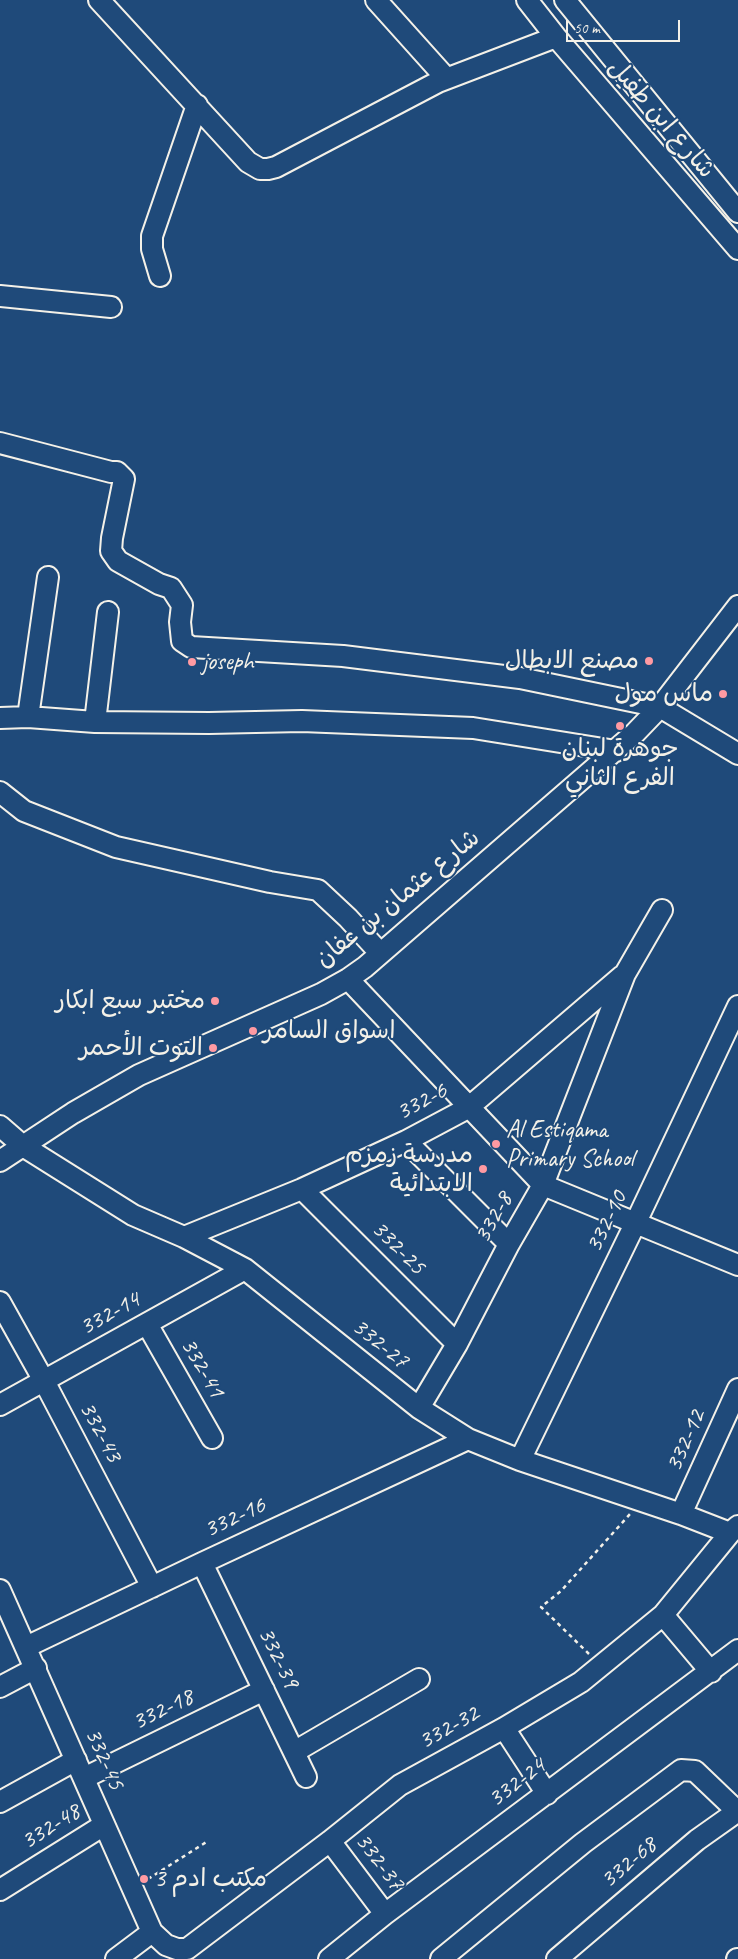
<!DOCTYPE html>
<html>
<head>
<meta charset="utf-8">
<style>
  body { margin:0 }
  #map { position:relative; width:738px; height:1959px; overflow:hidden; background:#1f4a7a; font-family:Caveat,sans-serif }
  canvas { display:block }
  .scale { position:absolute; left:566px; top:20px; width:114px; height:22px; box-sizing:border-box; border:2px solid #f4f1e8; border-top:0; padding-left:6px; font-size:15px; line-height:18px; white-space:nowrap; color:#f4f1e8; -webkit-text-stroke:4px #1f4a7a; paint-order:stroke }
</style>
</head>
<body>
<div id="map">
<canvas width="738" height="1959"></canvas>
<div class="scale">50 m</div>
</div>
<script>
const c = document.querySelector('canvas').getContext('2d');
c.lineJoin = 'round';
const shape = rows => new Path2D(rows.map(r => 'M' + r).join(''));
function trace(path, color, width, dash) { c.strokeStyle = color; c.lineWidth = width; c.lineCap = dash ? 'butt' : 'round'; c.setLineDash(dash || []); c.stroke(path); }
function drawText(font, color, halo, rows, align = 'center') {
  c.font = font + ' Caveat,"Playpen Sans Arabic",sans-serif'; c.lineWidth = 4; c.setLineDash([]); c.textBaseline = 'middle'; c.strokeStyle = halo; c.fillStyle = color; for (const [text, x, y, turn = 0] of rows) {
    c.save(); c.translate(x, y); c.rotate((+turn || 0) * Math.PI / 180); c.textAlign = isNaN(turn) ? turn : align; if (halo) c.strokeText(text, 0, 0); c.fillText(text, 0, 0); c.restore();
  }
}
const minor = shape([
  [99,0,248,162,260,169,268,169,276,167,438,82,556,37],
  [376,0,446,78],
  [527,0,556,37,738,249],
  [565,0,738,212],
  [160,276,152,249,152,236,197,105],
  [0,296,111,307],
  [0,443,111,472,117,472,124,479,112,538,111,551,118,561,159,584,171,588,182,605,180,622,182,641,191,647,343,656,520,678,660,707,738,754],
  [28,717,48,577],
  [0,718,28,717,95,722,209,723,302,721,473,728,616,751],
  [95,722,108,612],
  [0,792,24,811,116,847,270,882,318,890,348,918,380,953],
  [348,979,543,1185,738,1265],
  [0,1126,23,1146,133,1215,184,1237,245,1269,419,1408,468,1439,520,1460,681,1514,730,1533],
  [406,1141,509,1244],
  [0,1161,73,1113,139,1075,321,994,348,979,365,967,635,733,660,707,738,606],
  [302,1189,457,1344],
  [184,1237,302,1189,406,1141,468,1108,622,976],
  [0,1302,44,1381,152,1587],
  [147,1324,212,1438],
  [0,1405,245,1269],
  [419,1408,457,1344,509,1244,543,1185,625,974,662,910],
  [520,1460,636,1222,738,1006],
  [681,1514,738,1389],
  [202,1563,306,1777],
  [0,1590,152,1932,166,1945,177,1949,187,1949,330,1841,400,1785,504,1728,581,1682,663,1615,730,1533,738,1526],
  [663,1615,711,1672],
  [26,1647,202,1563,468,1439],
  [0,1687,36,1668],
  [504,1728,547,1794],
  [294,1752,419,1679],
  [84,1778,264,1690],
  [0,1802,76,1760],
  [330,1841,385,1914],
  [0,1890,104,1825],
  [116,1959,152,1932],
  [329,1959,385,1914,738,1650],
  [441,1959,583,1843,681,1770,695,1771,737,1811],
  [557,1959,697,1840,738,1811],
  [737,1959,738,1959]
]);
trace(minor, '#f4f1e8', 24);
trace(shape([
  [589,1654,541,1607,561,1591,630,1514],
  [148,1879,208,1841]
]), '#f4f1e8', 2.5, [4, 4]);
trace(minor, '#1f4a7a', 20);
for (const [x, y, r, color] of [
  [649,661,5,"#ff9aa2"],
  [192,662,5,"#ff9aa2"],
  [723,694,5,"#ff9aa2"],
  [620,726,5,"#ff9aa2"],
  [215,1001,5,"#ff9aa2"],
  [253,1031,5,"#ff9aa2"],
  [213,1048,5,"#ff9aa2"],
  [496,1144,5,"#ff9aa2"],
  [483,1169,5,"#ff9aa2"],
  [144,1879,5,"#ff9aa2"]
]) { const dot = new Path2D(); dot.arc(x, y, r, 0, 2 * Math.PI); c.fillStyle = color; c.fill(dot); trace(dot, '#1f4a7a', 2); }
drawText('25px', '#f4f1e8', '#1f4a7a', [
  ["شارع ابن طفيل",661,119,49],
  ["شارع عثمان بن عفان",398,899,-39],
  ["332-6",422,1102,-28],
  ["332-8",494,1218,-61],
  ["332-10",607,1222,-64],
  ["332-25",398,1248,45],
  ["332-14",110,1314,-29],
  ["332-27",380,1344,39],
  ["332-41",202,1368,60],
  ["332-43",100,1432,62],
  ["332-12",686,1441,-66],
  ["332-16",235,1518,-25],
  ["332-39",278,1658,64],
  ["332-18",163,1710,-26],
  ["332-32",449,1728,-29],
  ["332-45",104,1759,66],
  ["332-24",517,1783,-37],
  ["332-48",51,1827,-32],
  ["332-37",379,1862,53],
  ["332-68",629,1863,-40]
]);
drawText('25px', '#f4f1e8', '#1f4a7a', [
  ["مصنع الابطال",639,661],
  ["joseph",202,662,"left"],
  ["ماس مول",713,694],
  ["جوهرة لبنان",620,749,"center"],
  ["الفرع الثاني",620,778,"center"],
  ["مختبر سبع ابكار",205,1001],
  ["اسواق السامر",263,1031,"left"],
  ["التوت الأحمر",203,1048],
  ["Al Estiqama",506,1130,"left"],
  ["Primary School",506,1159,"left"],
  ["مدرسة زمزم",473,1155],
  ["الابتدائية",473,1184],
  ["مكتب ادم 3",154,1879,"left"]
], 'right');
</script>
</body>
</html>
